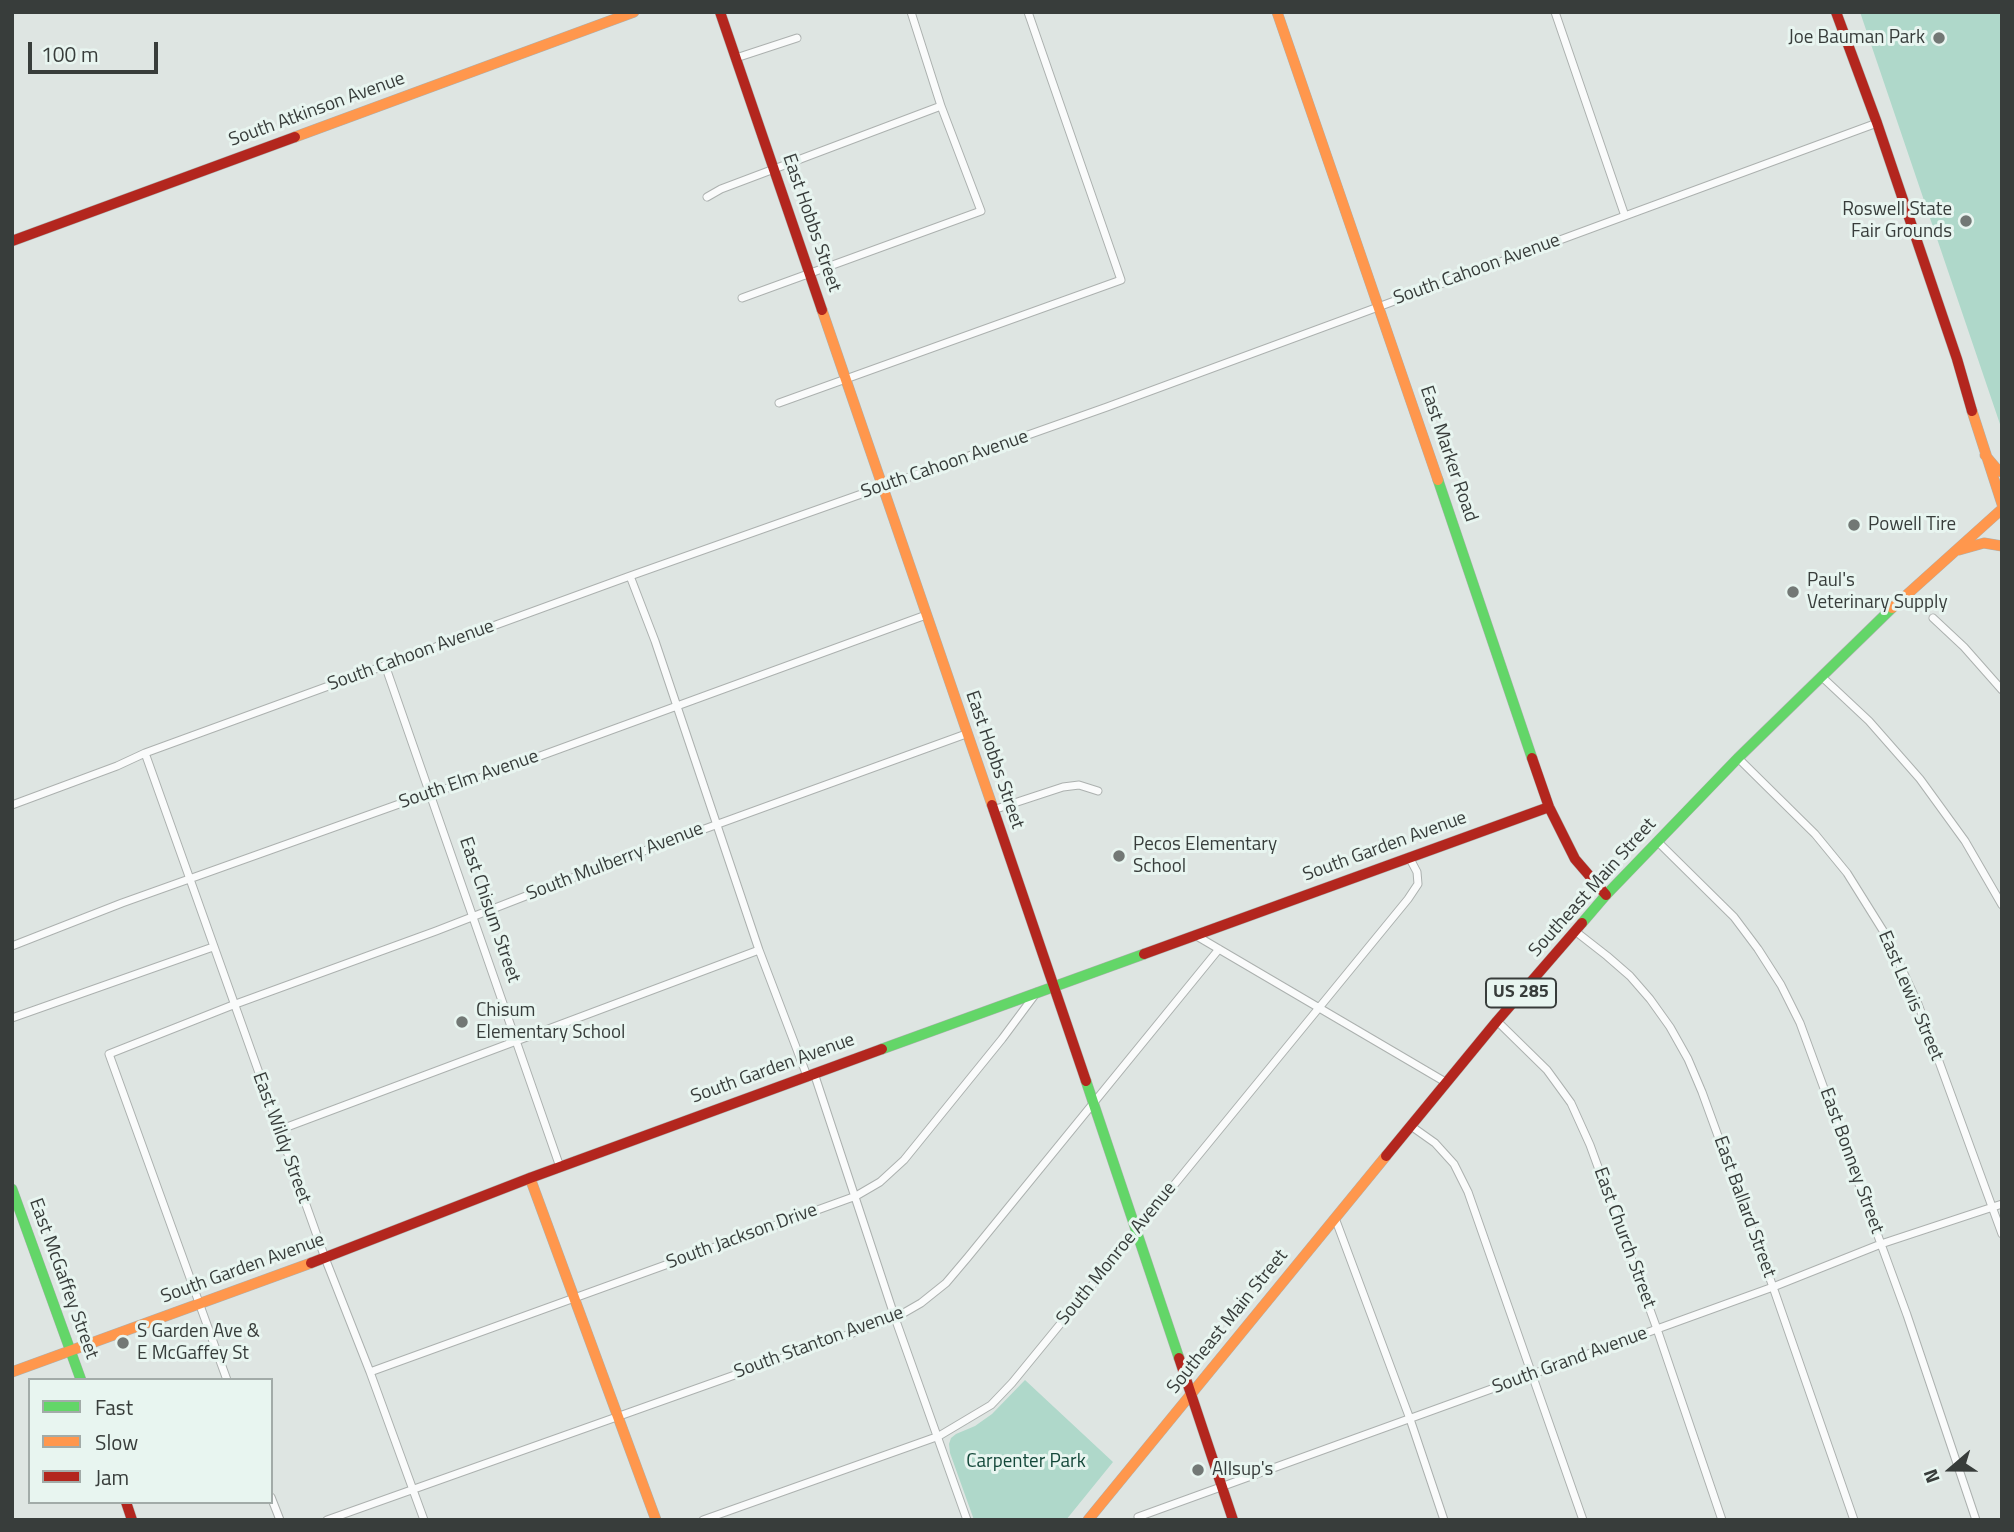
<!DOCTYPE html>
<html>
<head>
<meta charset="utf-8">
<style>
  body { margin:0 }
  #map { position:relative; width:2014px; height:1532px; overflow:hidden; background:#dee5e2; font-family:"Titillium Web",sans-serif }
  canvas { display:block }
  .frame { position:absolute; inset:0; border:14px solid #383d3b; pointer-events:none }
  .legend { position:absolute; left:28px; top:1378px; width:245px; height:126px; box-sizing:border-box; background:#e8f5f0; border:2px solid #a2aba8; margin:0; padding:9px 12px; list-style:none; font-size:21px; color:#383d3b }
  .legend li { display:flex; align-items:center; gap:14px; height:35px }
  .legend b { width:35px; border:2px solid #a2aba8 }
  .north { position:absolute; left:1916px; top:1434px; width:70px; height:70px; -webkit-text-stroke:5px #e8f5f0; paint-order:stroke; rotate:250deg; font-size:19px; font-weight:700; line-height:28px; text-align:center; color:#383d3b }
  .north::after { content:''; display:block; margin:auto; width:24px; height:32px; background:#383d3b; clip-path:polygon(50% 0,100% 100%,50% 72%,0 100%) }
  .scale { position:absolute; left:28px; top:42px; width:130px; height:32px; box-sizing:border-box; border:4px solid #383d3b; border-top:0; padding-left:9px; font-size:21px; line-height:24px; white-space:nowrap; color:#383d3b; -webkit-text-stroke:5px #e8f5f0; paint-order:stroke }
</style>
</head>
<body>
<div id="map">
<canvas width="2014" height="1532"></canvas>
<div class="frame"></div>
<ul class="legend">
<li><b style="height:9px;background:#63d668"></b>Fast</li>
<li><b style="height:9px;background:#ff974d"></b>Slow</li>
<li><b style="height:9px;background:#b3261e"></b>Jam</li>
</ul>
<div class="north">N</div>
<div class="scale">100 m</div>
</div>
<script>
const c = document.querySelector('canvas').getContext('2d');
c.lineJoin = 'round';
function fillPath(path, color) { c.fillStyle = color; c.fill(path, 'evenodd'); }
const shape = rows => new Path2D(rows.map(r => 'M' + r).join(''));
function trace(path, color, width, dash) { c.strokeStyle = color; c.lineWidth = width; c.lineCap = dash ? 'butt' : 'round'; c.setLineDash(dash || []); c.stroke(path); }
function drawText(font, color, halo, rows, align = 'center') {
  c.font = font + ' "Titillium Web",sans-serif'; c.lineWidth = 6; c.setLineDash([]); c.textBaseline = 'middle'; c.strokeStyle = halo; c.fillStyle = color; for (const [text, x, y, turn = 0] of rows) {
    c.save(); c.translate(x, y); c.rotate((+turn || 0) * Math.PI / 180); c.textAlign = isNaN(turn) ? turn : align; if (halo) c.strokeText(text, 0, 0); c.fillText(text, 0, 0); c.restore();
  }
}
fillPath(shape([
  [1860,12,2002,12,2002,430],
  [1025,1380,1113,1462,1066,1520,974,1520,950,1453,949,1444,951,1438,956,1434,975,1426,992,1414]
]), '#afd8ca');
const street = shape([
  [1555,12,1625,216],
  [736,58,797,38],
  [707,197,721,189,941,106],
  [742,298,981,211,941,106,911,12],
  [779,403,1121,280,1028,12],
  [630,576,655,641,759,950,807,1076],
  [1933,618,1964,647,2002,690],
  [385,665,560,1167],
  [1821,676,1869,721,1920,779,1965,841,2002,905],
  [145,753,325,1258,370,1372,424,1520],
  [1738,758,1815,834,1847,873,1887,937,1918,1004,2002,1234],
  [12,805,117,766,145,753,630,576,1107,407,1877,123],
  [993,810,1063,787,1079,785,1098,791],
  [1658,842,1734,917,1758,949,1781,985,1800,1023,1907,1315,1976,1520],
  [1575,931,1607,956,1630,976,1650,999,1670,1027,1688,1059,1702,1092,1773,1287,1854,1520],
  [1195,935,1447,1083],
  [12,946,122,903,430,793,469,782,926,615],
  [12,1018,213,947],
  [1497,1021,1547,1070,1571,1103,1590,1145,1657,1329,1722,1520],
  [814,1073,895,1318,967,1520],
  [1411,1126,1435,1143,1454,1164,1468,1192,1583,1520],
  [279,1130,759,950],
  [1335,1218,1410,1419,1444,1520],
  [370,1372,856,1196,880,1182,904,1160,1002,1039,1037,992],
  [227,1380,109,1054,233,1005,436,931,608,864,966,734],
  [271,1497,280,1520],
  [1138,1517,1773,1287,1881,1244,2002,1204],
  [327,1520,895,1318,921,1303,946,1283,968,1257,1219,949],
  [703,1520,939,1436,991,1405,1012,1383,1408,899,1418,884,1417,872,1409,857]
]);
const fast = shape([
  [1438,480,1532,758],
  [1582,923,1606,895,1738,758,1892,608],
  [882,1049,1144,954],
  [1086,1081,1179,1358],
  [12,1189,81,1380]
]);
const slow = shape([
  [1277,12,1438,480],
  [295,137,634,12],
  [822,310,992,805],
  [1972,411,2002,504],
  [1985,455,1996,468,2002,472],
  [1959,550,1984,543,2002,546],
  [1892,608,2002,509],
  [530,1178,656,1520],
  [12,1372,311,1263],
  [1088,1520,1386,1156]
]);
const jam = shape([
  [720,12,822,310],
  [1836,12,1877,123,1957,359,1972,411],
  [12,241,295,137],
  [1532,758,1549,807,1575,859,1606,895],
  [992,805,1086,1081],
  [1144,954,1549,807],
  [1386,1156,1497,1021,1582,923],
  [311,1263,530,1178,882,1049],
  [1179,1358,1233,1520],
  [126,1502,132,1520]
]);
trace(street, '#acb1af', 9);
trace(fast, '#acb1af', 11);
trace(slow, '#acb1af', 11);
trace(jam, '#acb1af', 11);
trace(street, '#fafbfb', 7);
trace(fast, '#63d668', 10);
trace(slow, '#ff974d', 10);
trace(jam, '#b3261e', 10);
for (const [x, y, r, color] of [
  [1939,38,7,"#727875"],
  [1966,221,7,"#727875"],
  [1854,525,7,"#727875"],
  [1793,592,7,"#727875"],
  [1119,856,7,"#727875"],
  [462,1022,7,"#727875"],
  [123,1343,7,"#727875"],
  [1198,1470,7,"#727875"]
]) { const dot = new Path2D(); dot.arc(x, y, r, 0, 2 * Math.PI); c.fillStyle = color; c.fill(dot); trace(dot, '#e8f5f0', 2.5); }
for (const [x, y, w] of [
  [1521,993,70]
]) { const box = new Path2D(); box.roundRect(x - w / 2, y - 14.5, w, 29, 5); c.fillStyle = '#e8f5f0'; c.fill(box); trace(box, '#383d3b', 2); }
drawText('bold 18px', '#383d3b', null, [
  ["US 285",1521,993]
]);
drawText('19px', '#383d3b', '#e8f5f0', [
  ["Joe Bauman Park",1925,38,"right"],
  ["Roswell State",1952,210,"right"],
  ["Fair Grounds",1952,232,"right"],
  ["Powell Tire",1868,525],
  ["Paul's",1807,581],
  ["Veterinary Supply",1807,603],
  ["Pecos Elementary",1133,845],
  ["School",1133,867],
  ["Chisum",476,1011],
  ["Elementary School",476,1033],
  ["S Garden Ave &",137,1332],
  ["E McGaffey St",137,1354],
  ["Allsup's",1212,1470]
], 'left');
drawText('19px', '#383d3b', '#e8f5f0', [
  ["South Atkinson Avenue",317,110,-20],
  ["East Hobbs Street",811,223,71],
  ["South Cahoon Avenue",1477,270,-20],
  ["East Marker Road",1448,454,71],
  ["South Cahoon Avenue",945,465,-19],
  ["South Cahoon Avenue",411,656,-20],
  ["East Hobbs Street",994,760,71],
  ["South Elm Avenue",469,780,-19],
  ["South Garden Avenue",1385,847,-20],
  ["South Mulberry Avenue",615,862,-21],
  ["Southeast Main Street",1593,888,-48],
  ["East Chisum Street",489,910,71],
  ["East Lewis Street",1910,996,67],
  ["South Garden Avenue",773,1069,-20],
  ["East Wildy Street",281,1138,70],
  ["East Bonney Street",1851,1161,70],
  ["East Ballard Street",1744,1207,70],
  ["South Jackson Drive",742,1237,-20],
  ["East Church Street",1624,1238,70],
  ["South Monroe Avenue",1117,1254,-51],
  ["South Garden Avenue",243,1269,-20],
  ["East McGaffey Street",63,1279,70],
  ["Southeast Main Street",1228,1322,-51],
  ["South Stanton Avenue",819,1343,-20],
  ["South Grand Avenue",1570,1361,-20]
]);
drawText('19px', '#14483a', '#e8f5f0', [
  ["Carpenter Park",1026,1462]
]);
</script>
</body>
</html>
